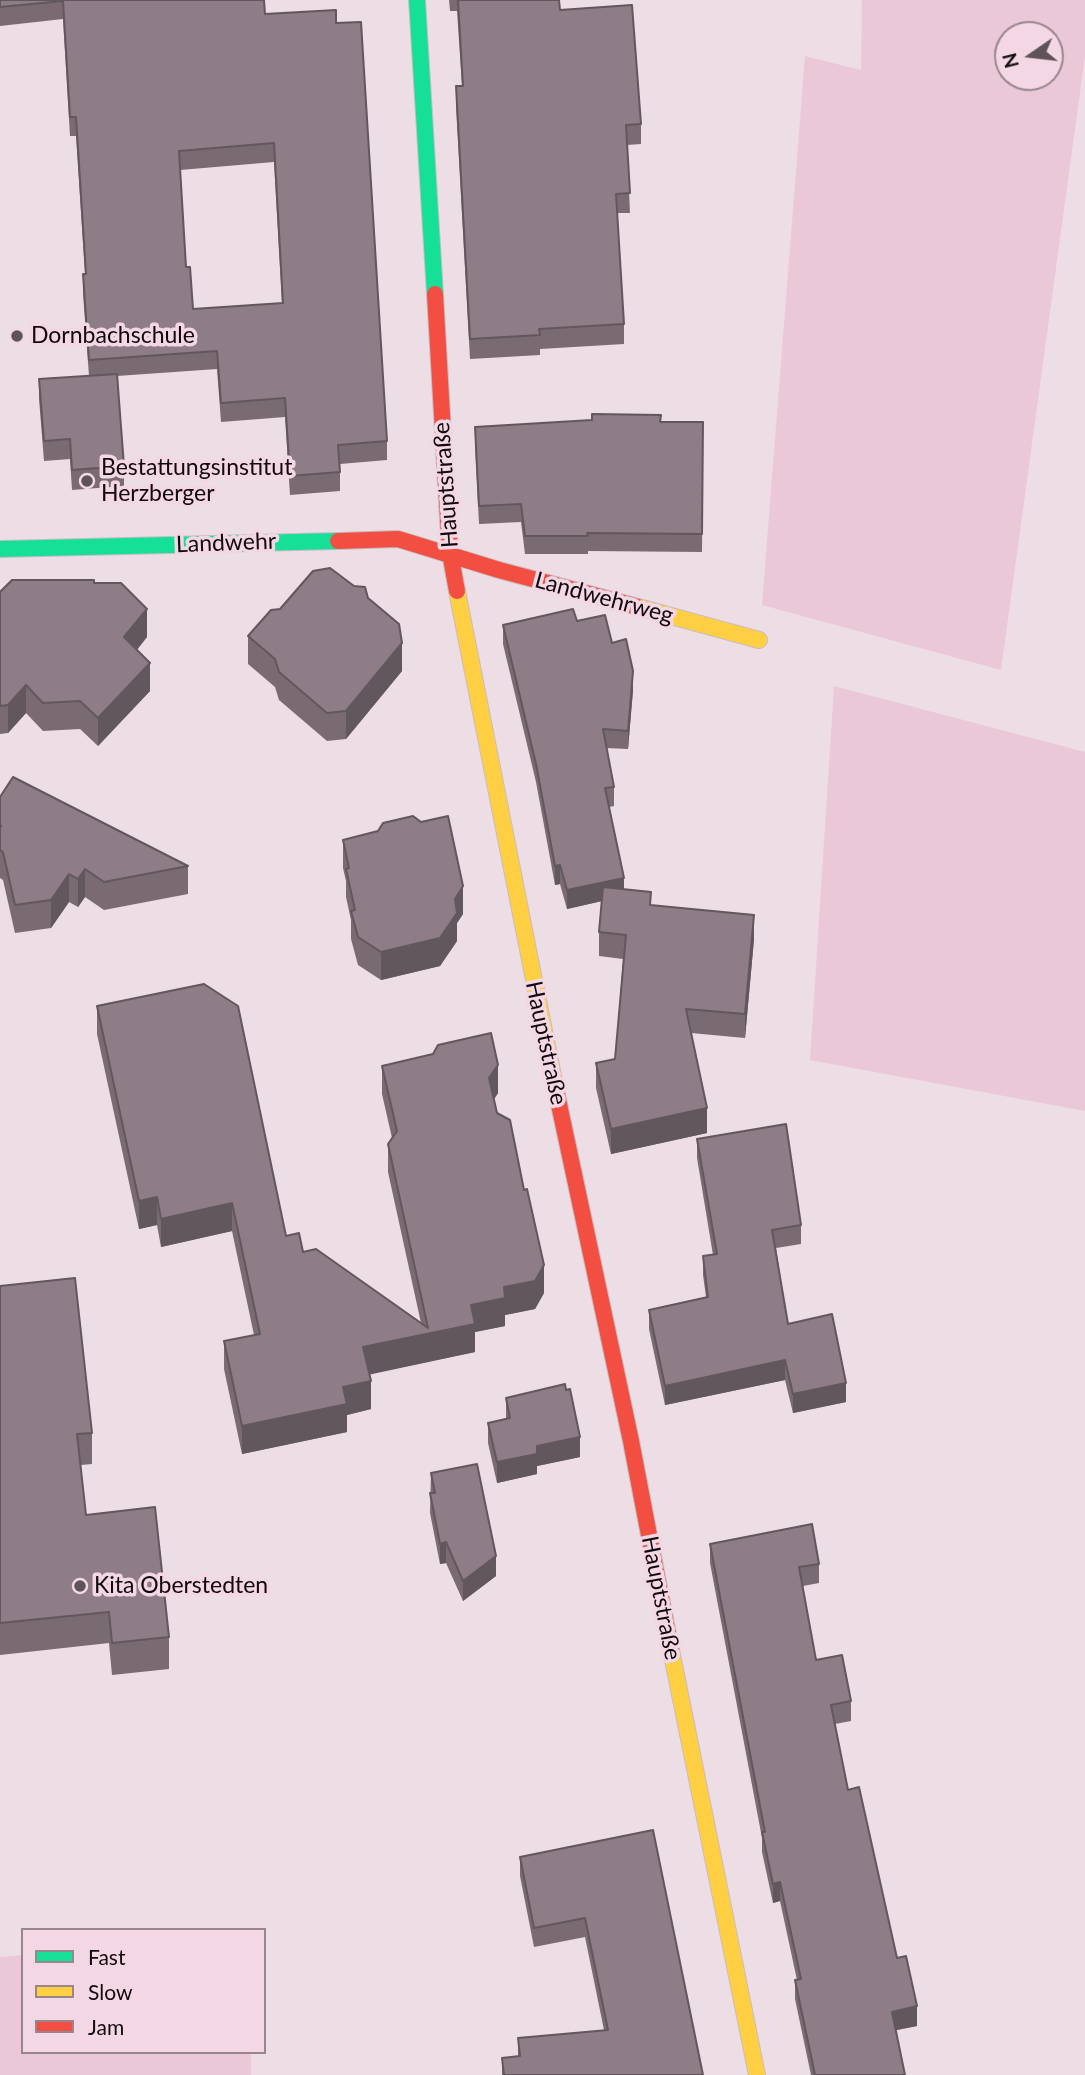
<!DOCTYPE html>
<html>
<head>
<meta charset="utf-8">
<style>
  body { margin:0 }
  #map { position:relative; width:1085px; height:2075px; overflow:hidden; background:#eddde5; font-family:Lato,sans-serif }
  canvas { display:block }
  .legend { position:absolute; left:21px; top:1928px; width:245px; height:126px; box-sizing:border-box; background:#f3d7e4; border:2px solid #99858e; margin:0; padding:9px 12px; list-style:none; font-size:21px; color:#11090d }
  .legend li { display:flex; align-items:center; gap:14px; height:35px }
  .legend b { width:35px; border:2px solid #99858e }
  .north { position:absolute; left:994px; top:21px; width:70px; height:70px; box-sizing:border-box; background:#f3d7e4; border:2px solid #99858e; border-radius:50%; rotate:256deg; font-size:19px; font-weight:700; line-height:28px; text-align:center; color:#11090d }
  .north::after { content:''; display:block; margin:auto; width:24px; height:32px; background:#5e5359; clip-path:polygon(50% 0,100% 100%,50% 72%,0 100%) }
</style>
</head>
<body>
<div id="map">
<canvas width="1085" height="2075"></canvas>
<ul class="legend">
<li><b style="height:9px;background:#16e098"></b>Fast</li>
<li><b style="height:9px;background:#ffcf43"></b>Slow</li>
<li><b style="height:9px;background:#f24e42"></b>Jam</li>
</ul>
<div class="north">N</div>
</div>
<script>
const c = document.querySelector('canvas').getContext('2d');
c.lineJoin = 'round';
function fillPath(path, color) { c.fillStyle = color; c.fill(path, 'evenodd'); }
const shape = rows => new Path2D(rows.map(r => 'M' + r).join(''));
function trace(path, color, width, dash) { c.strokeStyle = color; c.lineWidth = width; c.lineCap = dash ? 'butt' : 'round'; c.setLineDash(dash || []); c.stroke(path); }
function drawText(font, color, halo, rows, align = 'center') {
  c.font = font + ' Lato,sans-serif'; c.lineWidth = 7; c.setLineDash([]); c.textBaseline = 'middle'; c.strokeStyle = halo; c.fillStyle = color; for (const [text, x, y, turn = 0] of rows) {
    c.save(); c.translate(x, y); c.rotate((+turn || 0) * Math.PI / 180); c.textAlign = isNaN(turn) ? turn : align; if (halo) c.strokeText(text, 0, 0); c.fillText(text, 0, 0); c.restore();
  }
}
fillPath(shape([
  [862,0,1085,0,1085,56,1001,670,762,605,805,56,861,70],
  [1008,35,1050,35,1050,77,1008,77],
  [834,686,1085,752,1085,1111,810,1060],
  [23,1955,23,2052,251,2052,251,2075,0,2075,0,1957]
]), '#ebc8d8');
const fast = shape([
  [417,0,435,294],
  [0,549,338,541]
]);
const slow = shape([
  [457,591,554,1081],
  [638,607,759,640],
  [671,1650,757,2075]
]);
const jam = shape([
  [435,294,450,553,457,591],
  [338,541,398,539,499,570,638,607],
  [554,1081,631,1441,671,1650]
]);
trace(fast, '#c8bdc2', 18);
trace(slow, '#c8bdc2', 18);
trace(jam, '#c8bdc2', 18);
trace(fast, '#16e098', 16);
trace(slow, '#ffcf43', 16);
trace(jam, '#f24e42', 16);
fillPath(shape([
  [0,0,264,0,265,14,336,23,387,441,387,460,340,464,340,491,290,495,285,417,221,422,217,369,117,376,124,466,124,486,72,490,70,459,44,461,39,399,39,379,89,376,83,293,83,274,85,274,76,136,70,136,63,19,0,26],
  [274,162,282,304,193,309,186,267,180,170],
  [449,0,559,0,560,10,641,124,641,144,627,145,630,213,617,213,624,324,624,344,540,349,540,355,470,359,456,106,456,86,462,86,457,11,450,11],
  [660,422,703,422,702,552,588,551,588,554,525,554,521,522,479,524,475,445,475,427],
  [94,583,147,637,137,650,150,691,98,746,80,729,43,731,26,713,8,733,0,734,0,592],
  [368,598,402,671,346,739,327,741,279,700,275,687,248,664,248,636],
  [577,621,612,643,633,690,628,749,606,748,614,787,614,806,609,807,624,889,651,906,754,939,745,1038,691,1033,707,1133,611,1154,596,1088,596,1063,615,1059,623,959,599,956,599,932,602,901,567,909,560,884,555,885,536,782,503,644,503,625],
  [0,797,188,866,188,894,104,910,85,897,78,907,69,902,51,928,15,933,3,880,0,878],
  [343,840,463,914,457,923,457,941,440,966,381,980,358,965,351,939,351,920,346,897,346,881,343,868],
  [97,1006,286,1236,303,1252,421,1323,388,1172,388,1144,392,1138,382,1094,382,1066,498,1093,494,1099,544,1293,535,1309,505,1315,505,1326,475,1332,475,1352,369,1374,371,1409,347,1415,347,1432,242,1454,224,1369,224,1341,254,1335,232,1231,161,1247,157,1225,139,1229,97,1034],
  [697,1139,801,1225,801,1244,776,1248,788,1324,846,1402,793,1413,785,1380,665,1405,649,1329,649,1310,706,1297,703,1275,703,1256,713,1255,697,1158],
  [0,1286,92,1433,92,1464,81,1465,86,1515,169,1637,169,1669,112,1675,109,1643,0,1655],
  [506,1398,580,1457,537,1466,537,1474,497,1483,488,1443,488,1423,506,1419],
  [431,1473,496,1576,463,1601,446,1563,440,1564,430,1513],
  [710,1544,819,1564,819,1583,803,1586,816,1660,851,1701,851,1721,835,1724,848,1790,917,2026,896,2030,905,2075,811,2075,795,1999,795,1980,797,1980,780,1901,773,1903,762,1852,762,1838,710,1563],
  [653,1830,703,2075,502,2075,502,2058,518,2057,518,2038,604,2030,585,1937,534,1947,520,1876,520,1857]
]), '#7a6b73');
fillPath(shape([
  [147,609,147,637,124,665,124,637],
  [402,643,402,671,346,739,346,711],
  [150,663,150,691,98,746,98,718],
  [633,671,633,690,628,749,628,731],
  [26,685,26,713,8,733,8,705],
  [560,865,560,884,555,885,555,866],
  [85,869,85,897,78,907,78,879],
  [69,874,69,902,51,928,51,900],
  [624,878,624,896,567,909,567,890],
  [463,886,463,914,457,923,457,941,440,966,381,980,381,952,455,899],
  [754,915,754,939,745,1038,745,1014],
  [498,1065,498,1093,489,1107,489,1078],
  [707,1108,707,1133,611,1154,611,1129],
  [157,1197,157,1225,139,1229,139,1201],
  [232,1203,232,1231,161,1247,161,1219],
  [544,1265,544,1293,535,1309,505,1315,505,1326,475,1332,475,1352,363,1376,363,1347,471,1325,471,1305],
  [785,1360,785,1380,665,1405,665,1386],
  [371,1381,371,1409,347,1415,347,1432,242,1454,242,1426,343,1387],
  [846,1383,846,1402,793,1413,793,1394],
  [580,1437,580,1457,537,1466,537,1474,497,1483,497,1462,537,1446],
  [446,1542,446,1563,440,1564,440,1544],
  [496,1556,496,1576,463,1601,463,1581],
  [780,1882,780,1901,773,1903,773,1884],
  [917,2006,917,2026,892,2031,892,2012]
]), '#63575e');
const building = shape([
  [0,0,264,0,265,14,336,10,336,23,361,22,387,441,338,445,340,472,290,476,285,398,221,403,217,351,89,360,83,274,86,274,76,117,70,117,63,1,0,7,0,0],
  [274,143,283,303,193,309,190,267,186,267,179,151,274,143],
  [458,0,559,0,560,10,632,5,641,124,626,125,630,193,616,194,624,324,539,329,540,335,470,339,456,86,463,86,458,0],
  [117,374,124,466,72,470,70,439,44,441,39,379,117,374],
  [592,414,661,415,660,422,703,422,702,534,587,533,588,536,525,536,521,504,479,506,475,427,592,420,592,414],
  [330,568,354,586,365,587,368,598,399,624,402,643,346,711,327,713,279,672,275,659,248,636,271,610,280,609,313,571,330,568],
  [12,580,94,580,94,583,121,583,147,609,124,637,150,663,98,718,80,701,43,703,26,685,8,705,0,706,0,592,12,580],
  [573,609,577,621,605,615,612,643,626,639,633,671,628,731,603,729,614,787,605,788,624,878,567,890,560,865,555,866,536,764,503,625,573,609],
  [13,777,188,866,104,882,85,869,78,879,69,874,51,900,15,905,3,852,0,850,0,828,1,826,0,825,0,797,13,777],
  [413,816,421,822,448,816,463,886,455,899,457,913,440,938,381,952,358,937,351,911,355,910,346,869,349,868,343,840,378,831,383,823,413,816],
  [603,887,651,892,650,905,754,915,745,1014,686,1009,707,1108,611,1129,596,1063,615,1059,626,935,599,932,603,887],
  [204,984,238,1006,286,1236,299,1233,303,1252,316,1249,428,1328,388,1144,397,1131,382,1066,433,1054,438,1045,491,1033,498,1065,489,1078,497,1113,510,1120,524,1190,527,1189,544,1265,535,1281,504,1287,505,1298,471,1305,475,1324,363,1347,371,1381,343,1387,347,1404,242,1426,224,1341,260,1334,232,1203,161,1219,157,1197,139,1201,97,1006,204,984],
  [786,1124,801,1225,772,1230,788,1324,832,1314,846,1383,793,1394,785,1360,665,1386,649,1310,708,1297,703,1256,717,1254,697,1139,786,1124],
  [75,1278,92,1433,77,1434,86,1515,155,1507,169,1637,112,1643,109,1612,0,1623,0,1286,75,1278],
  [565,1384,566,1390,570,1389,580,1437,537,1446,537,1454,497,1462,488,1423,510,1418,506,1398,565,1384],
  [477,1464,496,1556,463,1581,446,1542,440,1544,430,1493,435,1493,431,1473,477,1464],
  [812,1524,819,1564,799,1567,816,1660,842,1655,851,1701,831,1705,848,1790,859,1787,897,1958,906,1956,917,2006,892,2012,905,2075,815,2075,795,1980,801,1979,780,1882,773,1884,762,1832,765,1832,710,1544,812,1524],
  [653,1830,703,2075,504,2075,502,2058,520,2056,518,2038,608,2030,585,1918,534,1928,520,1857,653,1830]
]);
fillPath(building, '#8e7c86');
trace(building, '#63575e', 2);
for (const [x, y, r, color] of [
  [17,336,7,"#5e5359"],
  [87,481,7,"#5e5359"],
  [80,1586,7,"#5e5359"]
]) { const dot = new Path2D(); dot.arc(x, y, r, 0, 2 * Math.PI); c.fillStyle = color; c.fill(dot); trace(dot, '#f3d7e4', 2.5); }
drawText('23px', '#11090d', '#f3d7e4', [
  ["Dornbachschule",31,336],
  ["Bestattungsinstitut",101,468],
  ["Herzberger",101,494],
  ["Kita Oberstedten",94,1586]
], 'left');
drawText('23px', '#11090d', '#f3d7e4', [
  ["Hauptstraße",446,485,-94],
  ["Landwehr",226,543,-2],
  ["Landwehrweg",604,598,15],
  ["Hauptstraße",546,1043,78],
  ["Hauptstraße",661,1598,79]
]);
</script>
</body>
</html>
